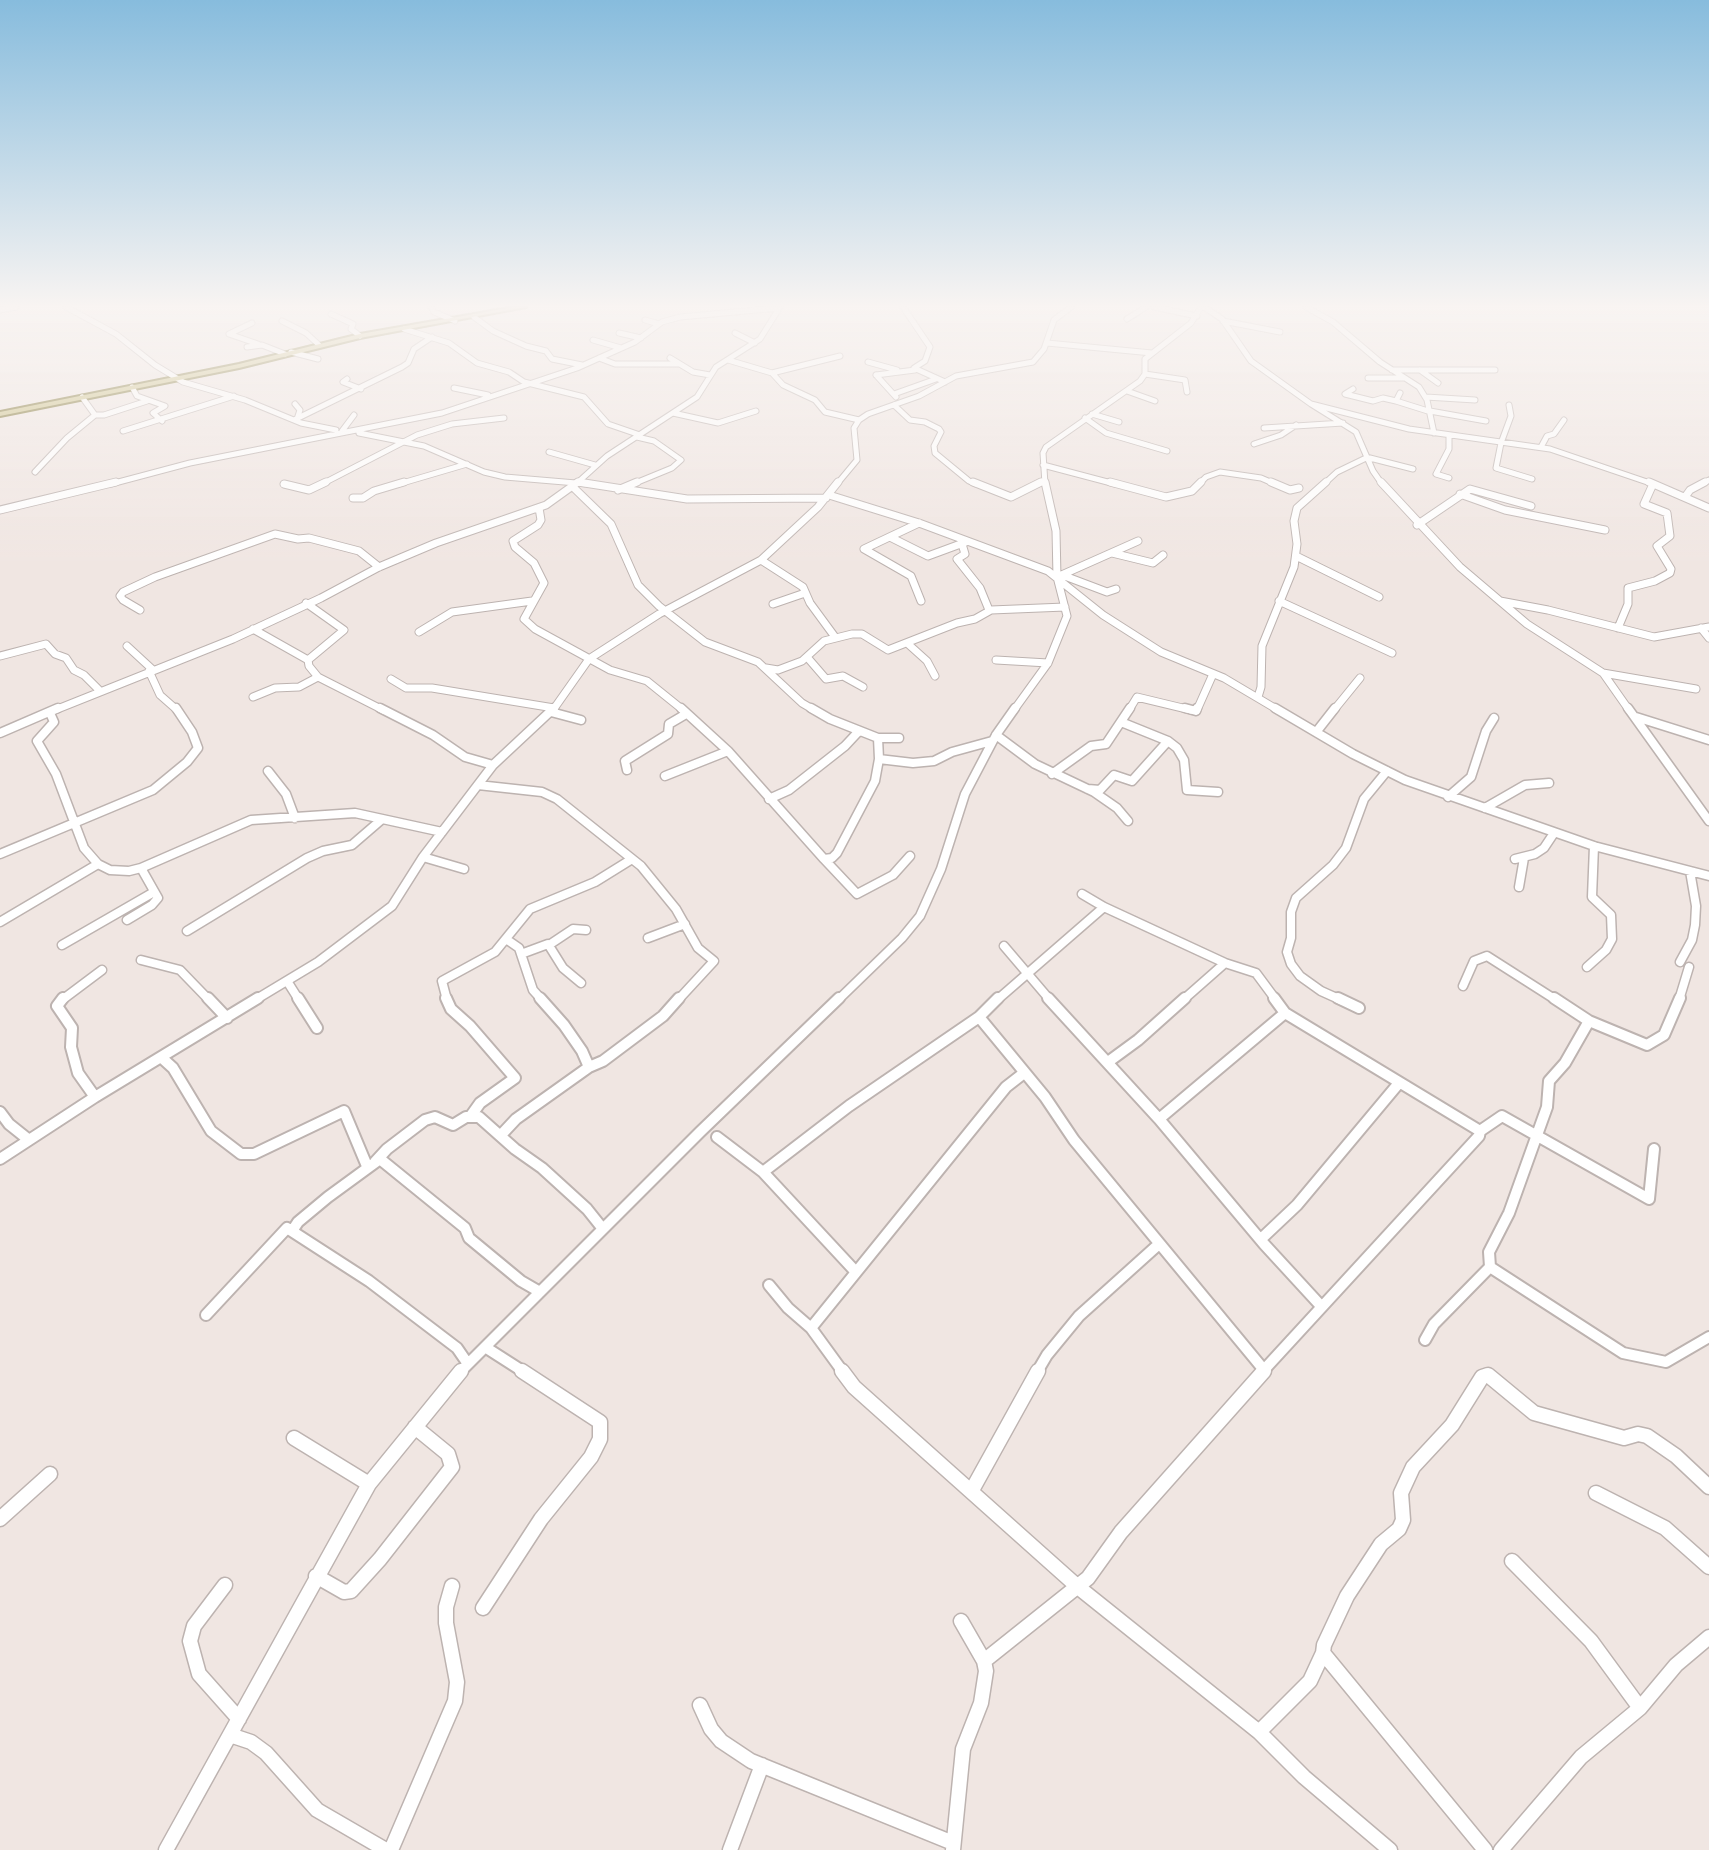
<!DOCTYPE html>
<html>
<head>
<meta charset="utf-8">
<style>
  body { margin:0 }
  canvas { display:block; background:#f0e6e2 }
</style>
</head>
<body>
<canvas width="1709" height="1850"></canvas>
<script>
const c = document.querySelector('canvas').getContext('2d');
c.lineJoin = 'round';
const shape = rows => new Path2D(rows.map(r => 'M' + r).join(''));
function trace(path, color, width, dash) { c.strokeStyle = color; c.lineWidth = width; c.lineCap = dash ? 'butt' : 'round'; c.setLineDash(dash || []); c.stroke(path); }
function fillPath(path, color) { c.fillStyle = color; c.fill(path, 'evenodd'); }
const minorFar4 = shape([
  [66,307,116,334,155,365,183,382,245,400,301,423,336,430],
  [431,307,434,312,455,321],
  [903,307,930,347,925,361,914,368,945,382],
  [1154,307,1197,316],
  [1204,307,1222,319,1251,361,1311,404,1409,429,1550,449,1653,484],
  [1306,307,1333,322,1380,362,1419,387,1427,400,1434,433],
  [0,310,16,307],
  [331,314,353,324,351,329,360,336],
  [474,317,493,331,526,346,546,351,552,359,582,365],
  [1127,319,1146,307],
  [645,320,659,324],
  [282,321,306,333,319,345],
  [1223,321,1280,332],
  [404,329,449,343,477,363,509,372,524,382,584,397,608,424,640,435],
  [619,333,641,338],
  [735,333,755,343],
  [229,334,258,344],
  [229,334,252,323],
  [593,340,621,348],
  [1047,343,1152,353],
  [247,347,262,345,285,354],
  [291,352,318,359],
  [599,358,615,364,679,364],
  [670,358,693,372,710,375],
  [728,360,772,373,783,385,815,400,825,412,859,420],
  [868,362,897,370],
  [1392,370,1495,370],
  [1420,370,1438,383],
  [772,373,840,356],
  [1145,374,1185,380,1187,392],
  [876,375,915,370],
  [876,375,896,397],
  [1368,378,1403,378],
  [347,379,343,382,361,389],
  [132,387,137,396,165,406,153,413,162,421],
  [454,388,488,395],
  [1353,389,1345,394,1373,401,1383,398,1396,401,1400,393],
  [1127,391,1155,401],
  [894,394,936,379],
  [82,397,95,415],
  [1426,397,1475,400],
  [1396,401,1431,412],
  [295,404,300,410,297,419],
  [1311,404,1356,432,1373,471,1382,484],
  [894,405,910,420,925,422,939,429,941,432,934,446,935,453,969,481,976,484],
  [1509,405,1511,416,1501,443,1496,468,1532,479],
  [1430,411,1486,421],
  [673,413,718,423,756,411],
  [1092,414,1119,422],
  [1085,418,1106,433,1167,451],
  [294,420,402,367,408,363,414,349,432,337],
  [1264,428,1343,423],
  [123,431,234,396],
  [342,431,354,415],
  [359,433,424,446,484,472,505,477,588,484],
  [1449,435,1449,449,1436,474,1449,478],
  [1254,444,1281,435,1296,425],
  [1541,447,1547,436,1554,434,1564,420],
  [549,452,595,465],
  [1366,457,1413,469],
  [1043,465,1115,484],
  [35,472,67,438,95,415,104,415,147,401],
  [111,484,190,463,442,413,577,368,635,342,662,322,680,317,778,308],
  [322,484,417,435,452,424,504,418],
  [399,484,467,464],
  [576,484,607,456,697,397,716,367,760,339,780,307],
  [633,484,672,468,681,460,654,441,637,437],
  [837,484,857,460,854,428,859,420,868,414,919,396,956,376,1033,362,1044,349,1054,320,1071,307],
  [1038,484,1044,481],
  [1045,484,1043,453,1046,447,1140,381,1145,374,1145,359,1191,323,1201,307],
  [1199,484,1206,477,1220,472,1261,478,1275,484],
  [1324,484,1337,472,1366,458],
  [1702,484,1709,480]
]);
const minorFar3 = shape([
  [578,482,687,499,826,498],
  [973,482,1011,497,1041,482],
  [1110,482,1166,497,1192,491,1201,482],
  [1271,482,1290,490,1299,488],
  [1381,482,1460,567,1527,624,1603,673,1629,710],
  [1649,482,1709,508],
  [284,484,309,490,326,482],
  [573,487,611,524,638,585,659,606,705,642,758,662,802,703,814,710],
  [618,490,637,482],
  [1460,494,1505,510,1605,530],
  [829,495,919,523,1048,571,1103,615,1161,652,1224,678,1278,710],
  [1685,497,1690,490,1705,482],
  [353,498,363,498,374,491,404,482],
  [539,508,541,520,538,525,513,541,515,547,534,563,544,583,524,619,535,629,610,670,647,681,683,710],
  [0,510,116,482],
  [919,523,864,549,911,576,921,601],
  [1417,525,1470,489,1531,506],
  [890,537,928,556,966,542],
  [962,544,965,554,957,559,980,588,989,610],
  [1112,553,1153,563,1163,555],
  [1296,556,1379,597],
  [761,560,803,587,810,603,835,637],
  [1062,575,1107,592,1116,589],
  [1057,577,1138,541],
  [1279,601,1392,653],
  [1500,601,1548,610,1654,637,1709,627],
  [306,603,344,630,308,660,309,666,318,677,383,710],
  [773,604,805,593],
  [140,610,123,600,120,596,123,592,155,577,275,534,298,539,309,538,359,551,379,567],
  [1618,628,1628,604,1628,588,1655,581,1670,573,1671,569,1657,546,1670,536,1667,513,1644,504,1653,484],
  [1701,628,1709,638],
  [253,629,308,660],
  [419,632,452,612,532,601],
  [907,643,927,661,935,676],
  [127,646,153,670],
  [0,656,46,644,55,654,66,658,74,670,84,675,100,691],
  [807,657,826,679,843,676,863,687],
  [996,660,1048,663],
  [766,668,778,670,802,661,824,641,852,634,862,634,888,650,957,623,975,619,991,610,1065,607],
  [149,671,160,695,177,710],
  [1603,673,1696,689],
  [391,679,406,688,432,688,554,708],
  [253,697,275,688,299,687,318,677],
  [1258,697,1261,687,1262,646,1294,567,1297,544,1294,521,1297,508,1326,482],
  [55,710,233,639,321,598,379,567,436,543,546,505,578,482],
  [553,710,589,659,659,614,761,560,818,507,838,482],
  [1014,710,1048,663,1067,616,1057,577,1056,531,1045,482],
  [1129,710,1137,697,1191,710],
  [1197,710,1213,674],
  [1334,710,1360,678]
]);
const minorFar2 = shape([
  [380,708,433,735,465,757,493,765],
  [681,708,728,751,824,859,832,858,837,853,875,781,879,759,878,738],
  [811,708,830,719,878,738,899,738],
  [1185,708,1196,711,1197,708],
  [1275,708,1353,754,1405,780,1594,846,1709,876],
  [1628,708,1709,821],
  [551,712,581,720],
  [50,713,54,722,37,741,56,774,84,848,98,864,110,870,129,871,141,868,251,820,355,813,442,832],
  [1636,717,1709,740],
  [1121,722,1168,741],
  [1317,731,1335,708],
  [0,733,58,708],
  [996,735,1035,764,1094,792,1117,808,1128,821],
  [879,759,913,763,934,761,952,752,992,741],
  [627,770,625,761,668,734,669,724,686,714],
  [268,771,286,794,295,818],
  [1052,774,1091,746,1106,744,1130,708],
  [665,776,728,751],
  [478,785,542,792,557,799,641,866,676,909,698,948,714,961,678,1000],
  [1088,789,1100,790,1114,775,1132,781,1168,741,1177,748,1184,760,1187,790,1218,792],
  [1448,797,1471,777,1486,731,1494,718],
  [769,799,789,790,845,746,859,731],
  [1485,808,1525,785,1549,783],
  [0,854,153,790,187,762,198,748,192,732,176,708],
  [423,857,464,869],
  [824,859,857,894,893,875,910,856],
  [1515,859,1535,854,1544,848,1554,833],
  [1519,887,1524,858],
  [1082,894,1104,907,1225,963,1256,973,1276,1000],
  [127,920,152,905,158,898,141,868],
  [0,922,98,864],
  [187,931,307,858,323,851,352,845,381,820],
  [648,938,685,924],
  [506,939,519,948,533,990,542,1000],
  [62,945,154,892],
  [549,945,573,929,586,930],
  [1004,946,1050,1000],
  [521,954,548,944,563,968,581,983],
  [141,960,180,970,209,1000],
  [1680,962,1692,940,1695,925,1696,906,1690,871],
  [1587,967,1606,950,1612,939,1611,915,1592,897,1594,846],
  [287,981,299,1000],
  [1463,986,1474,961,1487,956,1556,1000],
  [62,1000,102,970],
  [255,1000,318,962,392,906,423,857,493,765,554,708],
  [447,1000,442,981,495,952,530,909,595,882,632,859],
  [838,1000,902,938,920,916,941,869,965,794,996,735,1015,708],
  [997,1000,1104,907],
  [1183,1000,1225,963],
  [1341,1000,1321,991,1300,976,1291,964,1287,952,1291,938,1291,912,1296,898,1333,865,1346,848,1364,799,1387,771],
  [1679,1000,1689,967]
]);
const minorFar1 = shape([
  [63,998,57,1006,72,1028,71,1047,78,1073,95,1097],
  [208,998,227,1018],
  [298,998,317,1028],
  [446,998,451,1009,470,1026,515,1078,480,1103,470,1117],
  [1048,998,1159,1119,1264,1244,1321,1306],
  [1274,998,1285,1013,1480,1131],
  [1338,998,1359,1008],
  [1554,998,1589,1021,1647,1045,1664,1035,1680,998],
  [979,1017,1045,1097,1074,1140,1264,1370],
  [162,1058,173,1068,211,1131,241,1154,254,1154,344,1111,367,1166],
  [1108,1062,1138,1040,1185,998],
  [589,1067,603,1061,663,1016,679,998],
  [0,1112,9,1124,29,1140],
  [1159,1119,1285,1013],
  [501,1135,516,1119,589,1067,582,1051,564,1025,540,998],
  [717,1137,763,1172,855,1271],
  [0,1159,95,1097,258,998],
  [375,1162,387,1149,425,1120,435,1117,453,1125,466,1117,479,1117,515,1149,542,1168,587,1209,603,1229],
  [763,1172,849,1106,979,1017,998,998],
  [292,1231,298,1222,328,1197,380,1159,465,1228,469,1238,521,1281,540,1292],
  [1261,1239,1297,1205,1399,1083],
  [1490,1267,1623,1353,1666,1362,1709,1337],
  [769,1285,788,1308,811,1328,843,1372],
  [206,1315,287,1228,369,1281,457,1348,468,1364],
  [811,1328,1006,1087,1024,1073],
  [1425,1340,1434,1324,1490,1267,1489,1252,1509,1213,1547,1107,1549,1081,1565,1063,1589,1021],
  [485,1347,524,1372],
  [460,1372,700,1132,839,998],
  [1037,1372,1047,1355,1079,1316,1159,1244],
  [1262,1372,1479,1136,1480,1131,1502,1116,1649,1199,1654,1149]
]);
const minor = shape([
  [842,1371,854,1387,1078,1587,1259,1732,1304,1777,1390,1850],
  [294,1438,369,1484],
  [972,1490,1038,1371],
  [1596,1493,1665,1528,1709,1567],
  [0,1519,50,1474],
  [1512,1561,1591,1641,1640,1708],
  [316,1576,344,1592,351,1591,380,1559,452,1467,448,1454,415,1427],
  [225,1585,194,1626,190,1641,199,1674,239,1719],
  [483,1608,541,1519,591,1457,600,1439,600,1422,522,1371],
  [984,1661,1088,1578,1121,1532,1264,1371],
  [700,1705,711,1729,721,1741,751,1761,953,1843],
  [1259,1732,1310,1681,1323,1653],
  [230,1735,251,1742,266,1753,317,1810,386,1850],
  [166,1850,369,1484,461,1371],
  [391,1850,455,1701,457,1682,446,1623,446,1607,452,1586],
  [730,1850,762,1765],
  [953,1850,963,1749,981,1703,986,1671,984,1661,961,1621],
  [1485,1850,1323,1653,1324,1645,1347,1596,1381,1544,1399,1529,1403,1520,1401,1493,1413,1467,1452,1425,1482,1377,1488,1375,1534,1413,1624,1438,1638,1434,1647,1436,1676,1456,1709,1487],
  [1501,1850,1581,1757,1640,1708,1676,1665,1709,1637]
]);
const major = shape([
  [514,307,526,307,360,338,239,368,0,416,0,412,239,364,360,334,514,307]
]);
trace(minorFar4, '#bdb3b0', 7);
trace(minorFar3, '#bdb3b0', 9);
trace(minorFar2, '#bdb3b0', 11);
trace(minorFar1, '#bdb3b0', 14);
trace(minor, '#bdb3b0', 17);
trace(major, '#7d712e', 4);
trace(minorFar4, '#fff', 5);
trace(minorFar3, '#fff', 7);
trace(minorFar2, '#fff', 8);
trace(minorFar1, '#fff', 10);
trace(minor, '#fff', 14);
fillPath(major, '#cabf82');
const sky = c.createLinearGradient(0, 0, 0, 566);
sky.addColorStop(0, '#87bcdd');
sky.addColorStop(0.54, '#f8f4f2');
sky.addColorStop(1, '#f8f4f200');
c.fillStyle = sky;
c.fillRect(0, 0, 1709, 566);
</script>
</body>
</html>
